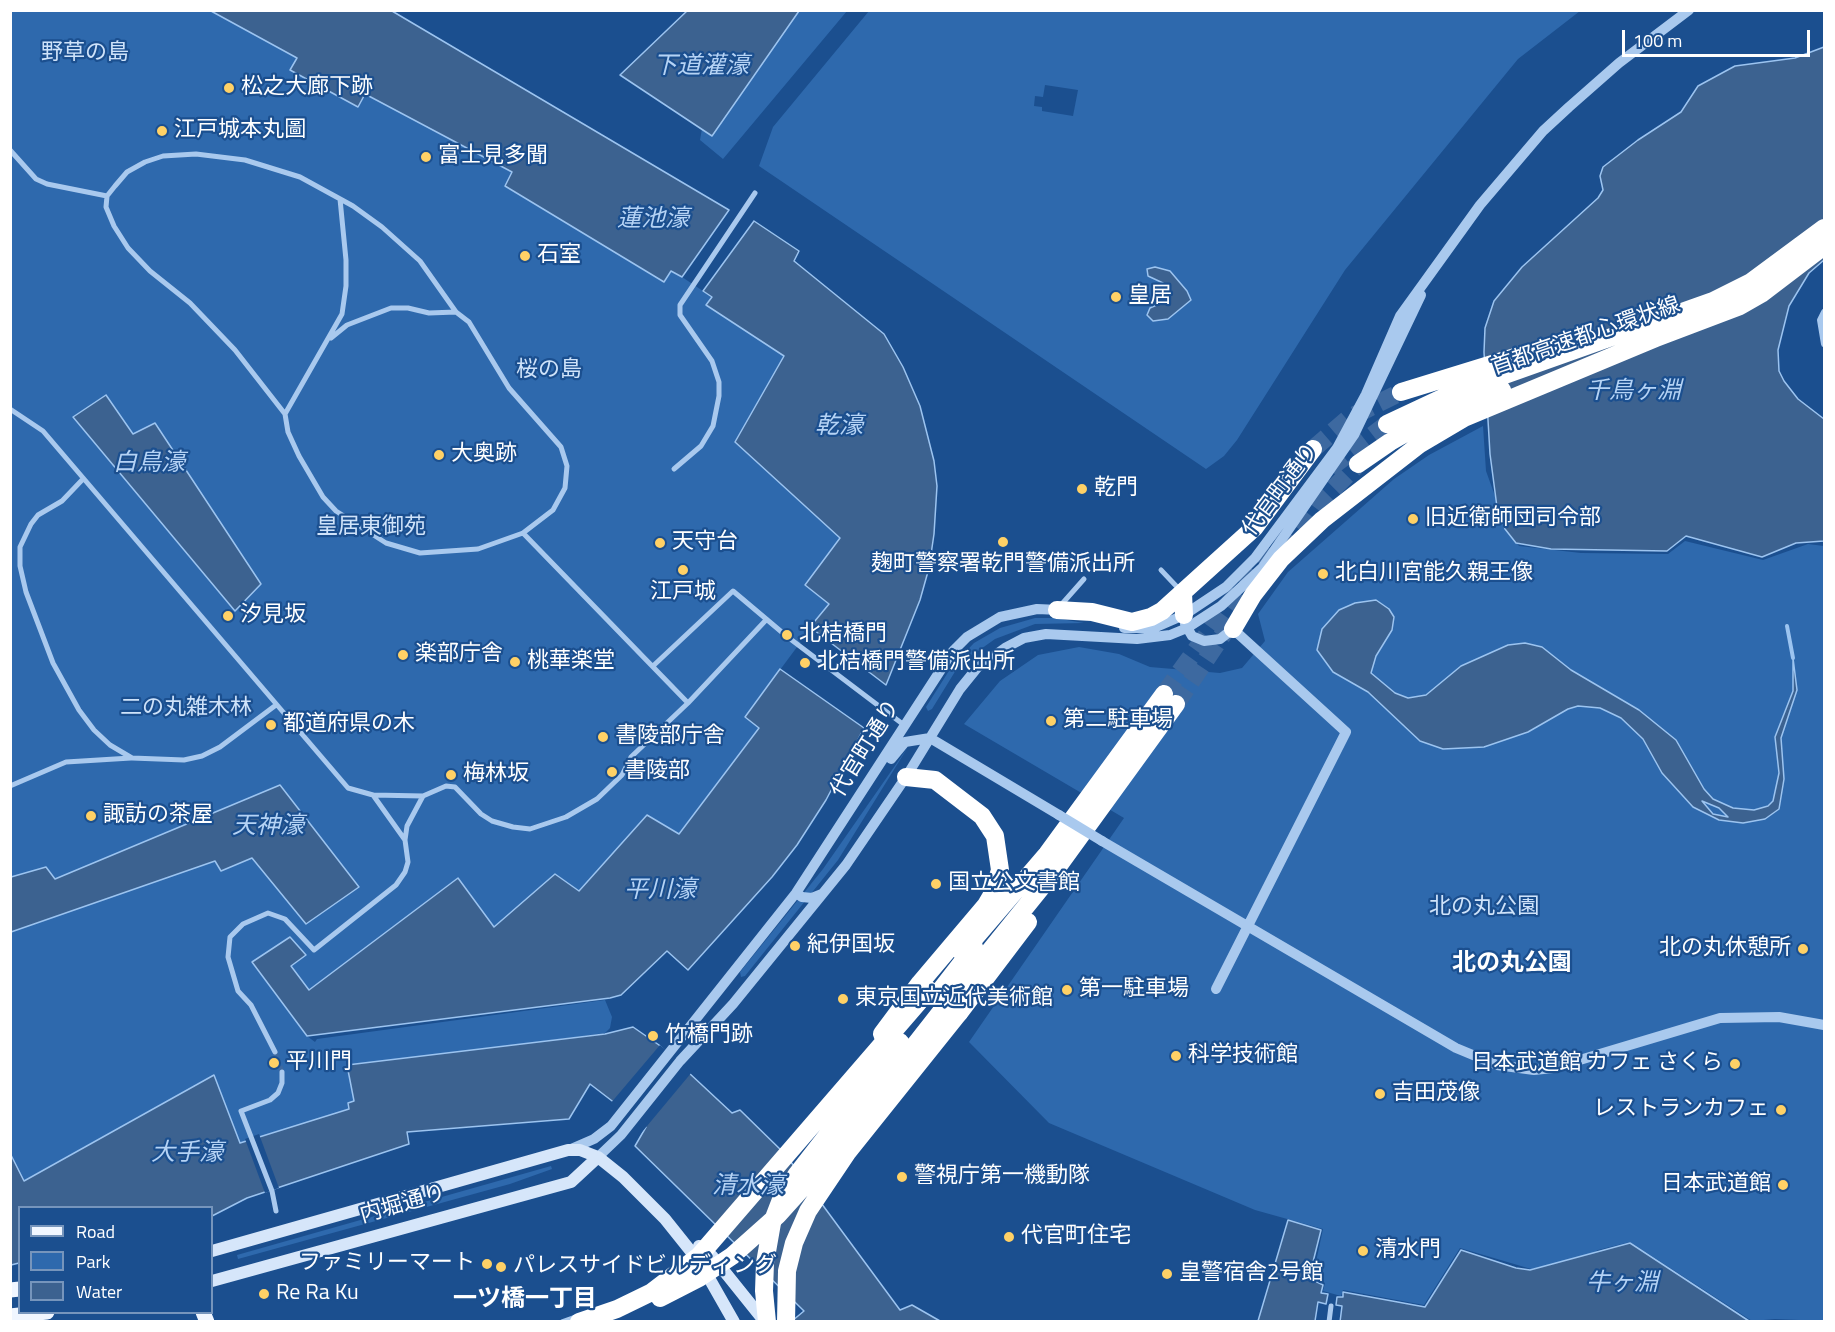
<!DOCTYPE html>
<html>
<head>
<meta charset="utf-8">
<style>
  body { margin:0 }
  #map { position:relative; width:1835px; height:1332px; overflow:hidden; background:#1b4f8f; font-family:"Titillium Web",sans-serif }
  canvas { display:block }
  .frame { position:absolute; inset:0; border:12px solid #fff; pointer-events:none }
  .legend { position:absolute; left:18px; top:1206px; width:195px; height:108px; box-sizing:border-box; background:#1b4f8f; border:2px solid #7695bc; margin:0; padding:8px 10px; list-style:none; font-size:18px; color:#fff }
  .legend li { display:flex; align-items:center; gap:12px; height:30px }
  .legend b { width:30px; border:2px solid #7695bc }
  .scale { position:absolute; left:1622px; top:30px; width:188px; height:27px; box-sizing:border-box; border:3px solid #fff; border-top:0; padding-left:8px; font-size:18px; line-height:21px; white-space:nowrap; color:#fff; -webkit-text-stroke:4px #1b4f8f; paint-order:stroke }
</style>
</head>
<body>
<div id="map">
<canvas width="1835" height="1332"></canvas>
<div class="frame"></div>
<ul class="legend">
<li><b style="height:8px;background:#f0f6ff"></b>Road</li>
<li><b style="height:16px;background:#2e69ad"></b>Park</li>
<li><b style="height:16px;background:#3c6290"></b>Water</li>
</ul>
<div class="scale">100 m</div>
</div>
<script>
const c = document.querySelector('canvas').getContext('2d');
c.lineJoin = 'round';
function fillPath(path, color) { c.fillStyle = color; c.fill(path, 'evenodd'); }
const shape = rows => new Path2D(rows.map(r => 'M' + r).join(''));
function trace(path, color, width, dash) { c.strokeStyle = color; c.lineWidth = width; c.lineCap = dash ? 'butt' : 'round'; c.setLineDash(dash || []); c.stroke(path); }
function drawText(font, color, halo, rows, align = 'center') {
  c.font = font + ' "Titillium Web","Noto Sans JP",sans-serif'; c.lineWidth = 4.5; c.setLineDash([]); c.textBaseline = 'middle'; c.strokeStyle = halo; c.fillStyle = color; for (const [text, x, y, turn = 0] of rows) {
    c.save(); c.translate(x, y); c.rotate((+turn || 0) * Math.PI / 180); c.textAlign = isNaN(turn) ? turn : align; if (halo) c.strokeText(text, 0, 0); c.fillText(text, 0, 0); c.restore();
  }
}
fillPath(shape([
  [11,11,211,11,297,58,291,70,358,106,365,94,512,172,505,186,664,282,671,270,682,277,712,297,707,305,784,356,735,442,840,538,805,585,829,604,745,717,759,728,679,834,647,815,579,891,555,874,494,927,458,878,308,991,291,966,252,962,307,1036,315,1042,317,1039,605,1000,612,1017,610,1028,605,1033,348,1067,354,1102,349,1109,240,1143,214,1075,23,1181,11,1153],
  [773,11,847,11,723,159,700,140,703,123],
  [869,11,1580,11,1518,59,1345,270,1237,440,1224,456,1206,469,759,166,773,127],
  [1045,85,1078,90,1073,116,1042,111,1042,107,1034,106,1035,96,1043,97],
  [1483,426,1486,471,1508,532,1519,546,1581,553,1668,554,1685,541,1763,560,1808,544,1824,546,1824,1321,1775,1319,1752,1321,1630,1242,1598,1250,1577,1262,1531,1269,1460,1248,1424,1305,1343,1290,1341,1296,1323,1291,1325,1283,1313,1276,1323,1229,1255,1210,1049,1123,969,1042,1124,818,964,724,1000,681,1038,655,1079,647,1119,654,1150,667,1220,673,1242,668,1265,641,1258,614,1288,572,1394,479,1429,455],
  [1035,618,1055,618,1084,623,1035,624,995,639,971,656,956,670,932,709,928,711,926,707,952,666,974,643,1000,628],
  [908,747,838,860,745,976,741,977,740,972,823,869],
  [551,1166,552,1169,510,1184,238,1259,237,1255]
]), '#2e69ad');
const water = shape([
  [688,10,799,11,712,136,620,75,688,10],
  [211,11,392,11,729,210,682,277,671,271,664,282,505,186,512,172,365,94,358,107,290,70,297,58,211,11],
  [1824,47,1824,260,1809,273,1789,306,1778,350,1779,371,1784,381,1798,399,1824,419,1824,541,1796,543,1762,557,1686,536,1667,551,1551,549,1516,543,1505,529,1497,507,1490,454,1484,352,1485,328,1494,301,1522,267,1598,198,1603,190,1600,176,1603,167,1638,140,1681,112,1698,86,1735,66,1795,58,1824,47],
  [754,221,799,251,794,261,884,334,903,367,920,406,934,461,937,486,934,534,929,568,920,600,886,685,810,627,829,604,805,585,840,538,735,442,784,356,706,305,712,297,703,291,754,221],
  [1155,267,1170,271,1187,291,1191,300,1168,319,1153,321,1147,315,1150,308,1161,303,1167,295,1163,283,1148,276,1147,269,1155,267],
  [106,395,133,434,155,423,261,584,235,611,73,417,106,395],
  [1376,600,1389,609,1394,617,1392,630,1376,656,1371,673,1395,693,1408,698,1426,695,1461,666,1508,645,1525,643,1542,647,1571,670,1639,710,1676,740,1704,789,1713,799,1733,808,1754,810,1768,806,1773,801,1779,773,1775,737,1793,691,1793,658,1797,690,1781,738,1784,779,1779,809,1765,819,1743,823,1719,820,1693,807,1662,773,1643,739,1621,718,1600,708,1578,706,1568,709,1528,732,1484,747,1443,749,1420,741,1368,692,1333,672,1317,650,1322,629,1339,610,1355,603,1376,600],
  [1702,801,1719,808,1728,817,1713,814,1702,801],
  [780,669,864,728,826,800,797,845,772,877,688,970,667,951,621,995,610,998,307,1036,252,962,290,937,306,955,291,966,309,990,458,878,494,927,555,874,579,891,647,815,679,834,759,728,745,717,780,669],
  [280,785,359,887,306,924,252,858,221,871,215,861,11,932,11,877,46,867,55,879,280,785],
  [633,1027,659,1045,732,1113,740,1110,785,1154,900,1310,912,1305,940,1321,792,1321,804,1311,635,1146,646,1127,590,1084,569,1119,407,1132,409,1144,247,1198,212,1216,212,1208,20,1208,19,1263,11,1265,10,1153,24,1181,214,1075,240,1143,349,1109,348,1103,354,1101,347,1065,605,1034,633,1027],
  [1288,1220,1321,1230,1309,1278,1323,1285,1321,1293,1328,1294,1326,1304,1318,1302,1315,1321,1258,1321,1288,1220],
  [1630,1243,1749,1321,1340,1322,1342,1306,1336,1305,1337,1297,1343,1297,1343,1292,1425,1307,1461,1250,1516,1268,1530,1270,1630,1243]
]);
fillPath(water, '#3c6290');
trace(water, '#9cc4f0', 1.5);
fillPath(shape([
  [660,1045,692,1072,632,1144,642,1128,610,1104],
  [259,1134,279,1188,265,1193,245,1139]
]), '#1b4f8f');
trace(shape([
  [1787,626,1793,658]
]), '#9cc4f0', 4);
trace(shape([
  [275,1052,282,1072]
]), '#3d69a0', 5, [5, 2.5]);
trace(shape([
  [1313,449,1349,418,1401,392],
  [1330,468,1387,424],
  [1283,551,1322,500,1358,464],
  [1164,694,1284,528],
  [1176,704,1230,624]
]), '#3d69a0', 18, [18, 9]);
trace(shape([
  [10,150,36,179,47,184,107,196],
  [331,338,347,325,391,308,408,308,429,313,456,312],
  [10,409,43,431,348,788,373,795,405,840],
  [285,414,342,314,346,286,346,260,340,199],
  [674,469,701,446,713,426,719,396,719,382,712,361,680,315,680,305,755,193],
  [83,479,62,501,38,515,31,524,20,547,20,566,26,592,53,663,79,710,94,730,110,745,132,758,184,760,202,756,220,747,276,705],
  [523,533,478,549,420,553,386,543,336,511,323,497,299,456,288,432,285,414,235,350,190,303,150,271,128,248,114,226,106,207,107,196,115,186,127,172,145,162,163,156,196,154,245,160,300,177,353,206,382,227,420,261,456,312,469,322,509,388,561,447,567,466,565,488,553,510,523,533,688,703],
  [1161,570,1179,589],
  [1061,605,1084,579],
  [789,638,904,725],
  [653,666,733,591,784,634],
  [10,786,66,762,131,758],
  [373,795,423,796,446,786,455,787,481,814,492,821,513,827,530,829,566,817,597,799,622,775,631,757,688,703,766,620],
  [275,1052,251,1005,238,991,228,957,230,937,243,924,268,913,285,919,314,950,396,885,405,872,408,862,405,840,407,826,423,796],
  [276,1211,272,1191,241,1111,270,1100,278,1093,282,1083,282,1072],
  [1329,1322,1331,1306]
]), '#a9c9ee', 5);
trace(shape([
  [1824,312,1820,320,1824,344],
  [563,1322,577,1317]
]), '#a9c9ee', 6);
trace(shape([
  [1185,624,1192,636,1204,641,1220,639,1233,629,1346,732,1216,989],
  [1124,628,1154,628,1184,615,1226,587,1255,558,1337,448,1366,394,1400,316,1480,205,1543,131,1569,107,1619,63,1689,10],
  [891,759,905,742,930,738,1059,815],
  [1102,841,1456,1048,1497,1065,1534,1070,1553,1068,1720,1018,1779,1017,1824,1025],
  [796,893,802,897,812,898,822,894],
  [571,1149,594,1139,611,1126,796,893,953,651,967,637,1000,617,1037,609,1060,610],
  [598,1157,621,1135,680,1061,733,1004,846,865,906,777,960,689,977,668,1005,648,1024,638,1046,634,1137,639,1170,635,1187,628,1221,606,1262,568,1354,435,1421,295]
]), '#a9c9ee', 10);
trace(shape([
  [699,1246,712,1256,765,1322],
  [212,1251,568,1150,580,1150,598,1157,623,1177,665,1219,701,1264,734,1322],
  [212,1281,571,1182,598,1157]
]), '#d6e6fa', 12);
trace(shape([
  [10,1290,20,1289],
  [203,1312,207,1322],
  [10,1316,47,1312]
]), '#f0f6ff', 15);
trace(shape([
  [1645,342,1740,306,1761,294,1824,246],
  [1401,392,1560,343],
  [1387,424,1451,394,1713,301,1751,282,1824,228],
  [1358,464,1390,442,1434,417,1502,390],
  [1183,593,1184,615],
  [1057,610,1092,612,1132,622,1151,617,1162,611,1255,527,1313,449],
  [1233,629,1253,595,1281,559,1322,520,1420,444,1464,418,1656,338],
  [962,953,1047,854,1164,694],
  [936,996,974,947],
  [947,1004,1057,868,1176,704],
  [959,1013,1028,922],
  [882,1034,920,983,986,905,993,893,1000,870,995,836,982,816,935,780,906,777]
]), '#fff', 18);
trace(shape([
  [1059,815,1102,841]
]), '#a9c9ee', 10);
trace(shape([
  [660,1298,699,1278,732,1256,778,1215,805,1185,947,1004],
  [579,1322,617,1309,652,1292,699,1256,929,990],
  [767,1322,764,1291,765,1263,772,1223,782,1197,797,1174,900,1042],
  [786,1322,787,1271,794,1243,808,1211,847,1153,959,1013]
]), '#fff', 18);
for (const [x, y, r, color] of [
  [229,88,6,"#ffd166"],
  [162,131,6,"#ffd166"],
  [426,157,6,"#ffd166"],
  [525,256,6,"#ffd166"],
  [1116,297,6,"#ffd166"],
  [439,455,6,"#ffd166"],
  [1082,489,6,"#ffd166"],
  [1413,519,6,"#ffd166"],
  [1003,542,6,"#ffd166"],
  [660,543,6,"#ffd166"],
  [683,570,6,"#ffd166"],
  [1323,574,6,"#ffd166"],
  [228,616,6,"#ffd166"],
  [787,635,6,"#ffd166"],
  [403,655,6,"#ffd166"],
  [515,662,6,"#ffd166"],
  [805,663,6,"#ffd166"],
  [1051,721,6,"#ffd166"],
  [271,725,6,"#ffd166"],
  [603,737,6,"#ffd166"],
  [612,772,6,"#ffd166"],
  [451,775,6,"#ffd166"],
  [91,816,6,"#ffd166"],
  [936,884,6,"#ffd166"],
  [795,946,6,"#ffd166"],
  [1803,949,6,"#ffd166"],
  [1067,990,6,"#ffd166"],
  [843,999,6,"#ffd166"],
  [653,1036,6,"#ffd166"],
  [1176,1056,6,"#ffd166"],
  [274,1063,6,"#ffd166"],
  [1735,1064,6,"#ffd166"],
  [1380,1094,6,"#ffd166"],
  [1781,1110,6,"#ffd166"],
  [902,1177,6,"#ffd166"],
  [1783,1185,6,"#ffd166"],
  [1009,1237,6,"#ffd166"],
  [1363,1251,6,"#ffd166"],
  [487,1264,6,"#ffd166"],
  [501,1267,6,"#ffd166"],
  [1167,1274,6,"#ffd166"],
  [264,1294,6,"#ffd166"]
]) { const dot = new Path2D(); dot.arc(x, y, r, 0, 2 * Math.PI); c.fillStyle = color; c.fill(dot); trace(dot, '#1b4f8f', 2); }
drawText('22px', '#cfe3fa', '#1b4f8f', [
  ["野草の島",85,54],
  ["桜の島",549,371],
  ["皇居東御苑",371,528],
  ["二の丸雑木林",186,709],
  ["北の丸公園",1484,908]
]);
drawText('22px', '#fff', '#1b4f8f', [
  ["松之大廊下跡",241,88],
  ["江戸城本丸圖",174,131],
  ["富士見多聞",438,157],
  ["石室",537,256],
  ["皇居",1128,297],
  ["大奥跡",451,455],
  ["乾門",1094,489],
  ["旧近衛師団司令部",1425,519],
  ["天守台",672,543],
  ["麹町警察署乾門警備派出所",1003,565,"center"],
  ["北白川宮能久親王像",1335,574],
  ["江戸城",683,593,"center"],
  ["汐見坂",240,616],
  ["北桔橋門",799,635],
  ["楽部庁舎",415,655],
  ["桃華楽堂",527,662],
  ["北桔橋門警備派出所",817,663],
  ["第二駐車場",1063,721],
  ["都道府県の木",283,725],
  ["書陵部庁舎",615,737],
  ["書陵部",624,772],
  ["梅林坂",463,775],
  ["諏訪の茶屋",103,816],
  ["国立公文書館",948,884],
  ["紀伊国坂",807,946],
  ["北の丸休憩所",1791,949,"right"],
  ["第一駐車場",1079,990],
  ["東京国立近代美術館",855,999],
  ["竹橋門跡",665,1036],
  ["科学技術館",1188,1056],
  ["平川門",286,1063],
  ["日本武道館 カフェ さくら",1723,1064,"right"],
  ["吉田茂像",1392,1094],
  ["レストランカフェ",1769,1110,"right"],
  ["警視庁第一機動隊",914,1177],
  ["日本武道館",1771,1185,"right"],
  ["代官町住宅",1021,1237],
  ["清水門",1375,1251],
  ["ファミリーマート",475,1264,"right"],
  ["パレスサイドビルディング",513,1267],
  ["皇警宿舎2号館",1179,1274],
  ["Re Ra Ku",276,1294]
], 'left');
drawText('22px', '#fff', '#1b4f8f', [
  ["首都高速都心環状線",1586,337,-19],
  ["代官町通り",1281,490,-53],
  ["代官町通り",866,749,-58],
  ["内堀通り",403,1205,-16]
]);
drawText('italic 24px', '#b5d3f5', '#1b4f8f', [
  ["下道灌濠",701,67],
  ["蓮池濠",653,220],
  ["千鳥ヶ淵",1633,392],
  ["乾濠",839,427],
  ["白鳥濠",149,464],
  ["天神濠",268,827],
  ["平川濠",660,891],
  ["大手濠",187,1154],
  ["清水濠",748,1187],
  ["牛ヶ淵",1622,1284]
]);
drawText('bold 24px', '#fff', '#1b4f8f', [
  ["北の丸公園",1512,964],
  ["一ツ橋一丁目",525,1300]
]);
</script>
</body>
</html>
